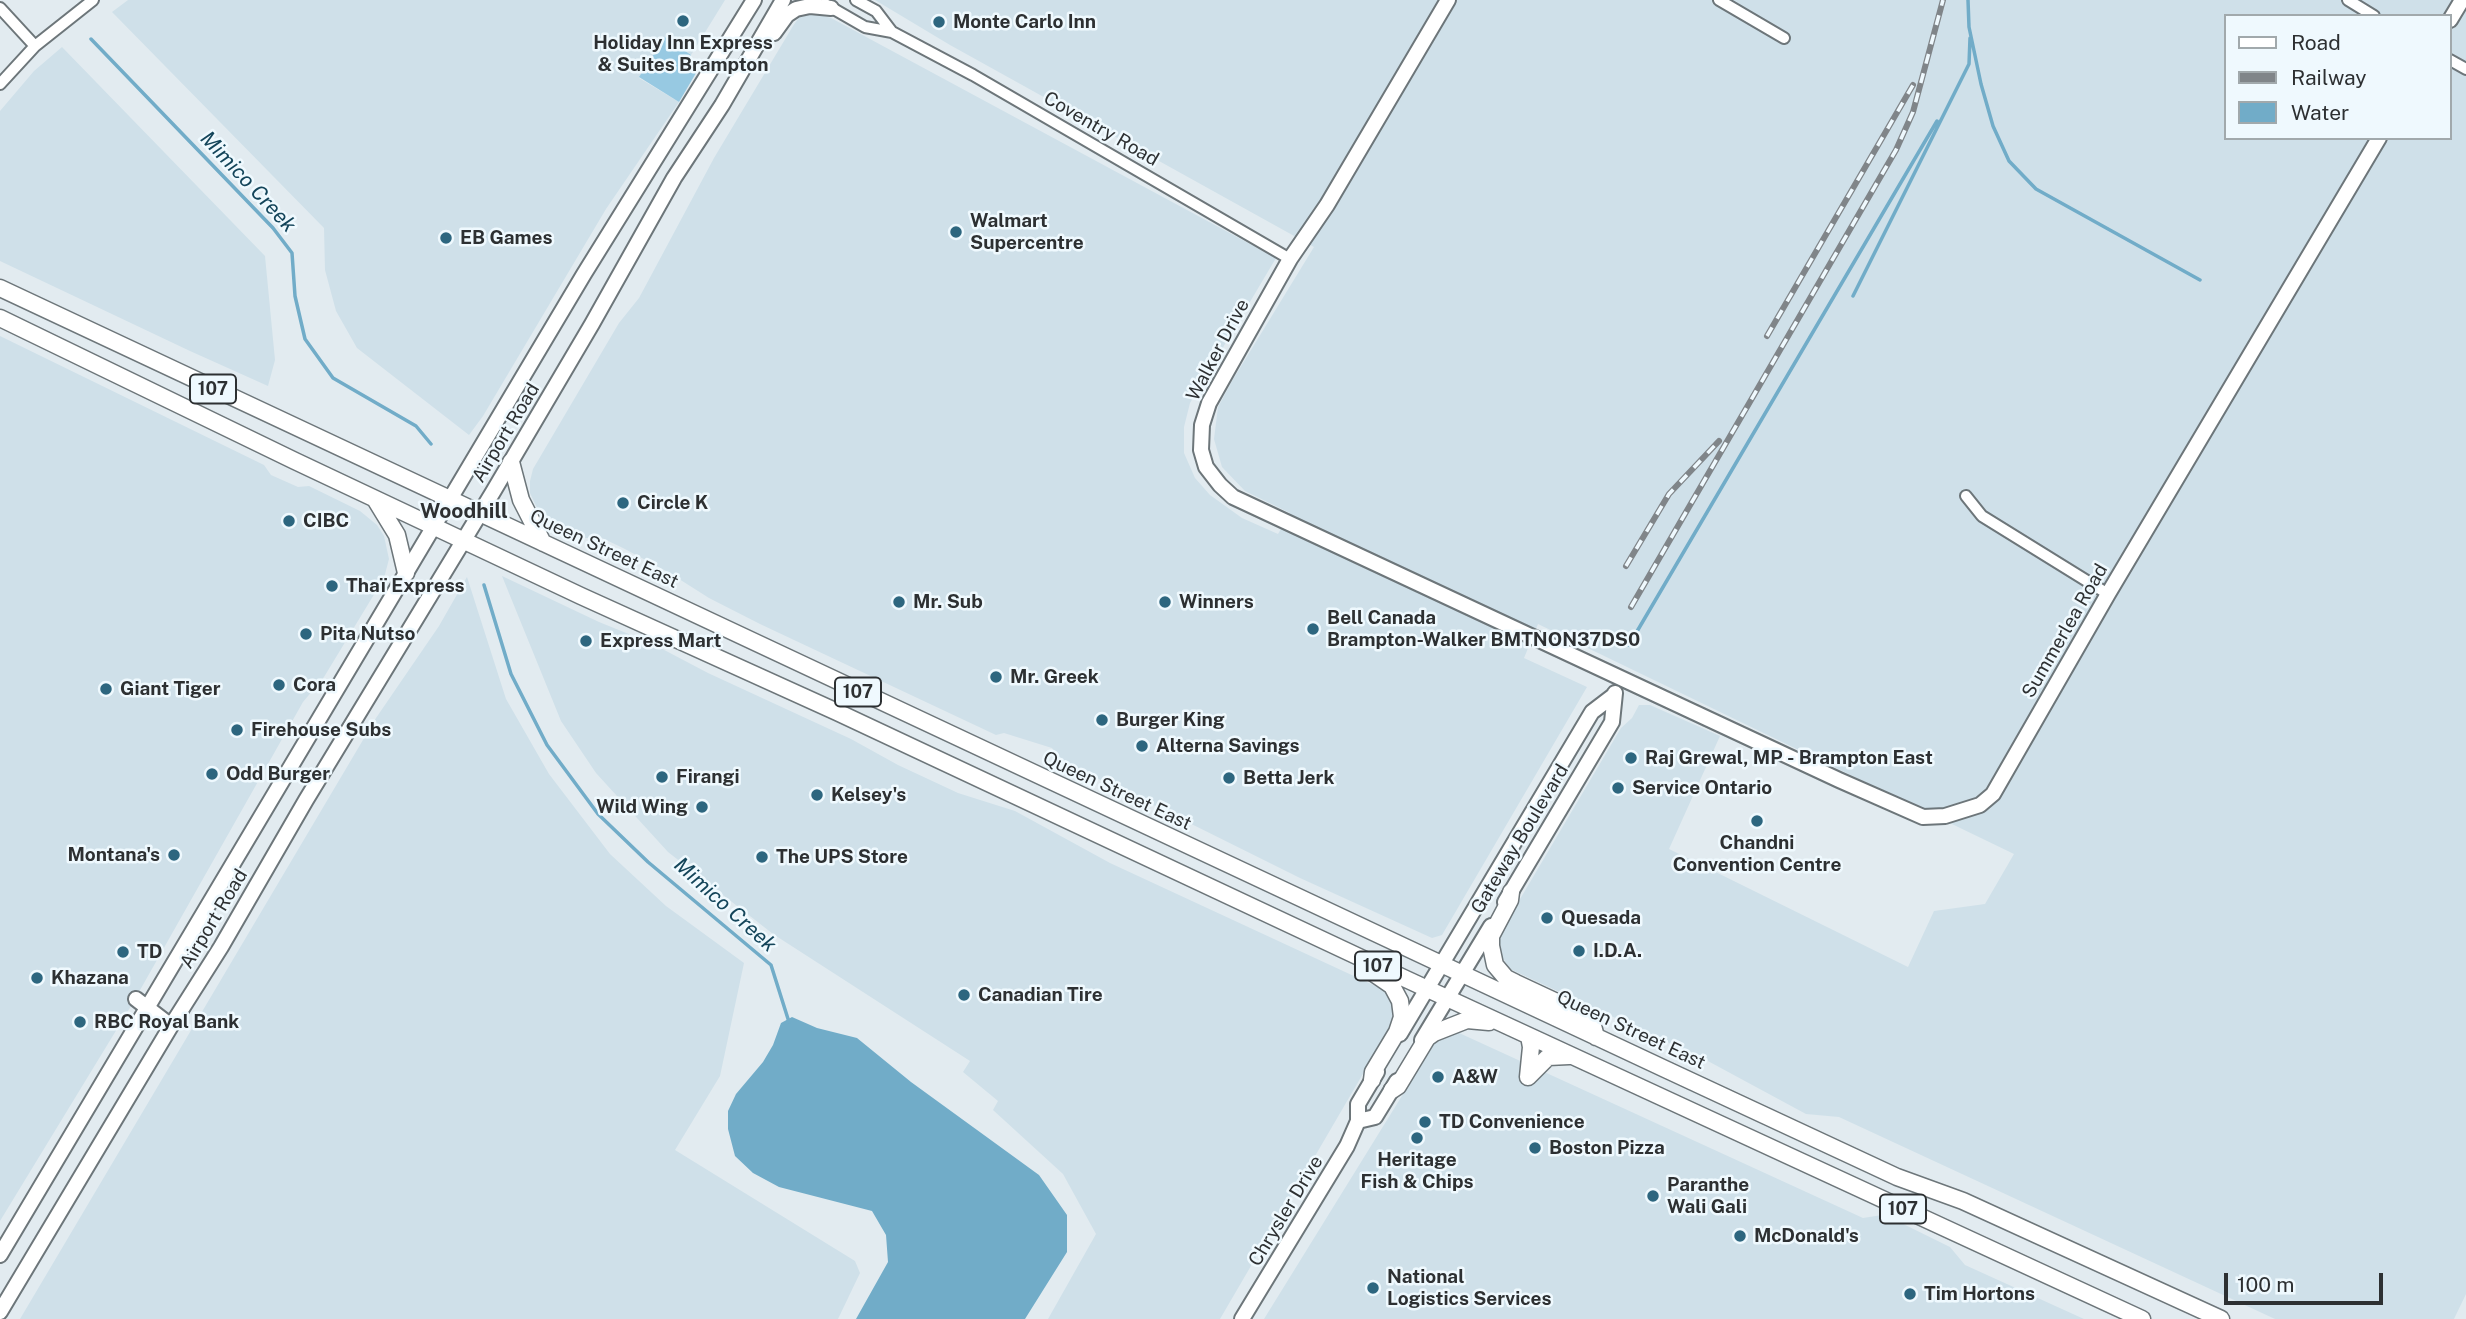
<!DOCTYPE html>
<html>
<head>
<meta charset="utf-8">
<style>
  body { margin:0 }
  #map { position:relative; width:2466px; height:1319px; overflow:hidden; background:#e2ebf0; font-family:"Public Sans",sans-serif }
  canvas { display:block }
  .legend { position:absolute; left:2224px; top:14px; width:228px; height:126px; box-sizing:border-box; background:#eff9fe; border:2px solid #a1a9ac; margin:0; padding:9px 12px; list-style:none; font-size:21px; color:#2d3032 }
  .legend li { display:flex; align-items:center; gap:14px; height:35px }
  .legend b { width:35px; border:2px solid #a1a9ac }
  .scale { position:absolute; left:2224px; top:1273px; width:159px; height:32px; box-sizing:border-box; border:4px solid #2d3032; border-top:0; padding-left:9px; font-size:21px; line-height:24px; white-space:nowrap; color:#2d3032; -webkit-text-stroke:5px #eff9fe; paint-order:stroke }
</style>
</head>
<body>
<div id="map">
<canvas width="2466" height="1319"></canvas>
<ul class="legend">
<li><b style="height:9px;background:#fff"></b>Road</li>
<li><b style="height:9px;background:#808589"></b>Railway</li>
<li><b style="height:19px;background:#71acc8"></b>Water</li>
</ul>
<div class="scale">100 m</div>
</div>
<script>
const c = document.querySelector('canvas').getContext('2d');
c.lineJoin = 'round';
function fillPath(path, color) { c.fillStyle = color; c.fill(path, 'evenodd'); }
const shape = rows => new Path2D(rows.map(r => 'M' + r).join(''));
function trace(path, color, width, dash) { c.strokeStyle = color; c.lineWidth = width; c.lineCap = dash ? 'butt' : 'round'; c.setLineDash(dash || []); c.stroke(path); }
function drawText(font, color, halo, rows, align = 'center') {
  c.font = font + ' "Public Sans",sans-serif'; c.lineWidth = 5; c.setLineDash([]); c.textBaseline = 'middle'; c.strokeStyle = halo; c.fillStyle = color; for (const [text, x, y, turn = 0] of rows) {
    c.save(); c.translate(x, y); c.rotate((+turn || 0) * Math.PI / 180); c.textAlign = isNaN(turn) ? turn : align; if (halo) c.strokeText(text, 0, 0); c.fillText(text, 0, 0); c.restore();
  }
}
fillPath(shape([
  [128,0,725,0,691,55,665,37,639,78,679,102,606,209,483,416,469,435,357,348,336,311,325,270,324,228,112,12],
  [875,0,2466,0,2466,1294,2454,1319,2275,1319,1839,1117,1806,1114,1706,1060,1510,969,1500,954,1500,933,1621,728,1632,718,1639,705,1650,705,1720,736,1669,849,1908,967,1934,911,1985,904,2014,854,1538,624,1524,658,1587,687,1442,935,1432,938,1300,878,1113,785,1067,766,1059,759,1052,748,1004,733,996,735,760,624,709,598,668,572,623,548,602,538,585,538,549,520,538,510,530,493,530,481,533,469,619,323,639,298,714,158,793,26,800,16,816,14,831,18,1276,258,1190,403,1184,427,1184,453,1195,478,1210,495,1242,518,1278,534,1290,513,1245,491,1222,467,1214,439,1218,407,1232,381,1314,247,950,45],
  [2226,16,2450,16,2450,138,2226,138],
  [62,47,265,256,275,360,268,386,190,351,0,261,0,111,34,71],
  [0,336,264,465,271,475,298,487,309,486,360,511,377,525,384,536,389,559,384,578,324,677,303,702,131,1006,0,1221],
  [502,576,599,622,651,643,708,673,851,739,898,765,958,793,1015,811,1110,863,1384,990,1390,998,1393,1009,1392,1024,1220,1319,1048,1319,1096,1234,1063,1174,993,1110,998,1101,963,1072,970,1061,773,934,668,852,596,773,561,721],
  [467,577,506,699,549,774,610,854,666,906,744,963,720,1076,675,1150,855,1261,860,1273,838,1319,20,1319,376,718,439,626],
  [1457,1032,1863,1218,1882,1215,1889,1217,1950,1247,1965,1265,2084,1319,1264,1319,1434,1044,1446,1035]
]), '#cfe0e9');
fillPath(shape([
  [665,37,691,55,684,65,696,73,679,102,639,77]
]), '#97c9e2');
fillPath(shape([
  [792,1017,817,1028,857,1038,911,1082,1039,1175,1067,1215,1067,1252,1025,1319,856,1319,888,1262,886,1235,872,1211,779,1187,753,1173,735,1156,728,1129,728,1111,736,1094,763,1062,773,1045,781,1023]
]), '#71acc8');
trace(shape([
  [1968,0,1969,27,1981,84,1993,126,2009,161,2036,189,2200,280],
  [91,39,273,228,292,253,295,296,305,339,333,378,416,426,431,444],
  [1853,296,1969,64,1970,38],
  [484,585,511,674,547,745,598,814,648,862,771,965,789,1022],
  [1629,645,1937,121]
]), '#71acc8', 3.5);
const street = shape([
  [856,0,876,11,892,32],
  [1719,0,1784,38],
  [2348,0,2374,16],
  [825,4,865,27,892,32,973,75,1290,259],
  [0,8,35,46],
  [2450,60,2466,69],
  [0,84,35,46,93,0],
  [1966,496,1982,516,2108,594]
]);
const secondary = shape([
  [1448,0,1327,205,1290,259,1209,403,1202,425,1201,450,1206,467,1220,485,1233,497,1839,780,1923,817,1945,816,1980,805,1993,794,2108,594,2379,138],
  [2450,20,2462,0],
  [774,33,787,15,796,9,810,6,831,8],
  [1505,902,1612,722,1615,693],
  [136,999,171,1026],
  [1400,1034,1592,712,1613,696],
  [1422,1040,1491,926],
  [1358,1121,1375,1117,1397,1081],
  [0,1255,584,274,754,0],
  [0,1312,171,1026,221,947,306,800,493,492,592,324,674,178,722,105,783,0],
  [1242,1319,1347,1146,1358,1121,1358,1104,1377,1072]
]);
const primary = shape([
  [0,288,1665,1069,1897,1177,1963,1201,2221,1319],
  [0,318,295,461,581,596,837,712,1408,980,2142,1319],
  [511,462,521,500,543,543],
  [375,499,397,535,406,573],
  [1511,892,1510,900,1491,936,1491,946,1495,965,1506,978,1516,983,1591,1018,1596,1037],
  [1528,1077,1548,1057,1569,1056],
  [1528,1077,1531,1047,1529,1036],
  [1372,1080,1373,1072,1397,1032,1402,1017,1400,1001,1392,986,1373,973],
  [1392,1090,1398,1086,1427,1038,1434,1033,1467,1020,1489,1022]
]);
trace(street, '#6d767a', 14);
trace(secondary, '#6d767a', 18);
trace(primary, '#6d767a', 19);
trace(street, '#fff', 10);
trace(secondary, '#fff', 14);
trace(primary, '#fff', 16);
const rail = shape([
  [1767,336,1913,85],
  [1626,566,1669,494,1719,441],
  [1631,607,1896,150,1913,112,1943,0]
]);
trace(rail, '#808589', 6);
trace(rail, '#eff9fe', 3.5, [10]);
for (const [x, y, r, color] of [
  [683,21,7,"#2d667f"],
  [939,22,7,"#2d667f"],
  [956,232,7,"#2d667f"],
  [446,238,7,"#2d667f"],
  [623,503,7,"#2d667f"],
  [289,521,7,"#2d667f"],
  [332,586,7,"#2d667f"],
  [899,602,7,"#2d667f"],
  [1165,602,7,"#2d667f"],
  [1313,629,7,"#2d667f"],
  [306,634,7,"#2d667f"],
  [586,641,7,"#2d667f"],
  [996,677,7,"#2d667f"],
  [279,685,7,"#2d667f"],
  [106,689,7,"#2d667f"],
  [1102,720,7,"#2d667f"],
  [237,730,7,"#2d667f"],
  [1142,746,7,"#2d667f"],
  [1631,758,7,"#2d667f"],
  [212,774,7,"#2d667f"],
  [662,777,7,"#2d667f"],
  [1229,778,7,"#2d667f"],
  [1618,788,7,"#2d667f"],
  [817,795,7,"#2d667f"],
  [702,807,7,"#2d667f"],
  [1757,821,7,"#2d667f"],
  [174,855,7,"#2d667f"],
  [762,857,7,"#2d667f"],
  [1547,918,7,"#2d667f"],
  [1579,951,7,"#2d667f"],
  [123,952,7,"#2d667f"],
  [37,978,7,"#2d667f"],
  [964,995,7,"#2d667f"],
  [80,1022,7,"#2d667f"],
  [1438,1077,7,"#2d667f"],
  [1425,1122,7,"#2d667f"],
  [1417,1138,7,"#2d667f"],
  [1535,1148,7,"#2d667f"],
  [1653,1196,7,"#2d667f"],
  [1740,1236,7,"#2d667f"],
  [1373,1288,7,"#2d667f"],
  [1910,1294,7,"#2d667f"]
]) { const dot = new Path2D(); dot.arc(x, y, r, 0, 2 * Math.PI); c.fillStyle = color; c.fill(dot); trace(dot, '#eff9fe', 2.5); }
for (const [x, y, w] of [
  [213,389,46],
  [858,692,46],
  [1378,966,46],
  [1903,1209,46]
]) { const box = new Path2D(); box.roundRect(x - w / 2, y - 14.5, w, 29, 5); c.fillStyle = '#eff9fe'; c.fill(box); trace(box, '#2d3032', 2); }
drawText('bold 18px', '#2d3032', null, [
  ["107",213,389],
  ["107",858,692],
  ["107",1378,966],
  ["107",1903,1209]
]);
drawText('bold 19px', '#2d3032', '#eff9fe', [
  ["Monte Carlo Inn",953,22],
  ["Holiday Inn Express",683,43,"center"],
  ["& Suites Brampton",683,65,"center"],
  ["Walmart",970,221],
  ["Supercentre",970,243],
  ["EB Games",460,238],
  ["Circle K",637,503],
  ["CIBC",303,521],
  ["Thaï Express",346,586],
  ["Mr. Sub",913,602],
  ["Winners",1179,602],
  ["Bell Canada",1327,618],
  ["Brampton-Walker BMTNON37DS0",1327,640],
  ["Pita Nutso",320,634],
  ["Express Mart",600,641],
  ["Mr. Greek",1010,677],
  ["Cora",293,685],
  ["Giant Tiger",120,689],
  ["Burger King",1116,720],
  ["Firehouse Subs",251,730],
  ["Alterna Savings",1156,746],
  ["Raj Grewal, MP - Brampton East",1645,758],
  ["Odd Burger",226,774],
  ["Firangi",676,777],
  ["Betta Jerk",1243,778],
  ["Service Ontario",1632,788],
  ["Kelsey's",831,795],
  ["Wild Wing",688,807,"right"],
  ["Chandni",1757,843,"center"],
  ["Convention Centre",1757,865,"center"],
  ["Montana's",160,855,"right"],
  ["The UPS Store",776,857],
  ["Quesada",1561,918],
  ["I.D.A.",1593,951],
  ["TD",137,952],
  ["Khazana",51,978],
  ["Canadian Tire",978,995],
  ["RBC Royal Bank",94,1022],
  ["A&W",1452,1077],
  ["TD Convenience",1439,1122],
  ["Boston Pizza",1549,1148],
  ["Heritage",1417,1160,"center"],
  ["Fish & Chips",1417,1182,"center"],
  ["Paranthe",1667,1185],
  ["Wali Gali",1667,1207],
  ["McDonald's",1754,1236],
  ["National",1387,1277],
  ["Logistics Services",1387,1299],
  ["Tim Hortons",1924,1294]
], 'left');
drawText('19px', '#2d3032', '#eff9fe', [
  ["Coventry Road",1101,129,30],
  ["Walker Drive",1218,350,-62],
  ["Airport Road",506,433,-59],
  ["Queen Street East",604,549,25],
  ["Summerlea Road",2065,631,-60],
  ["Queen Street East",1117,791,25],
  ["Gateway Boulevard",1520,839,-59],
  ["Airport Road",214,919,-59],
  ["Queen Street East",1631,1030,25],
  ["Chrysler Drive",1286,1211,-59]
]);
drawText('italic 21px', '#14455a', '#eff9fe', [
  ["Mimico Creek",248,182,47],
  ["Mimico Creek",725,905,42]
]);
drawText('bold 21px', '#2d3032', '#eff9fe', [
  ["Woodhill",464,512]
]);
</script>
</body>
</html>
